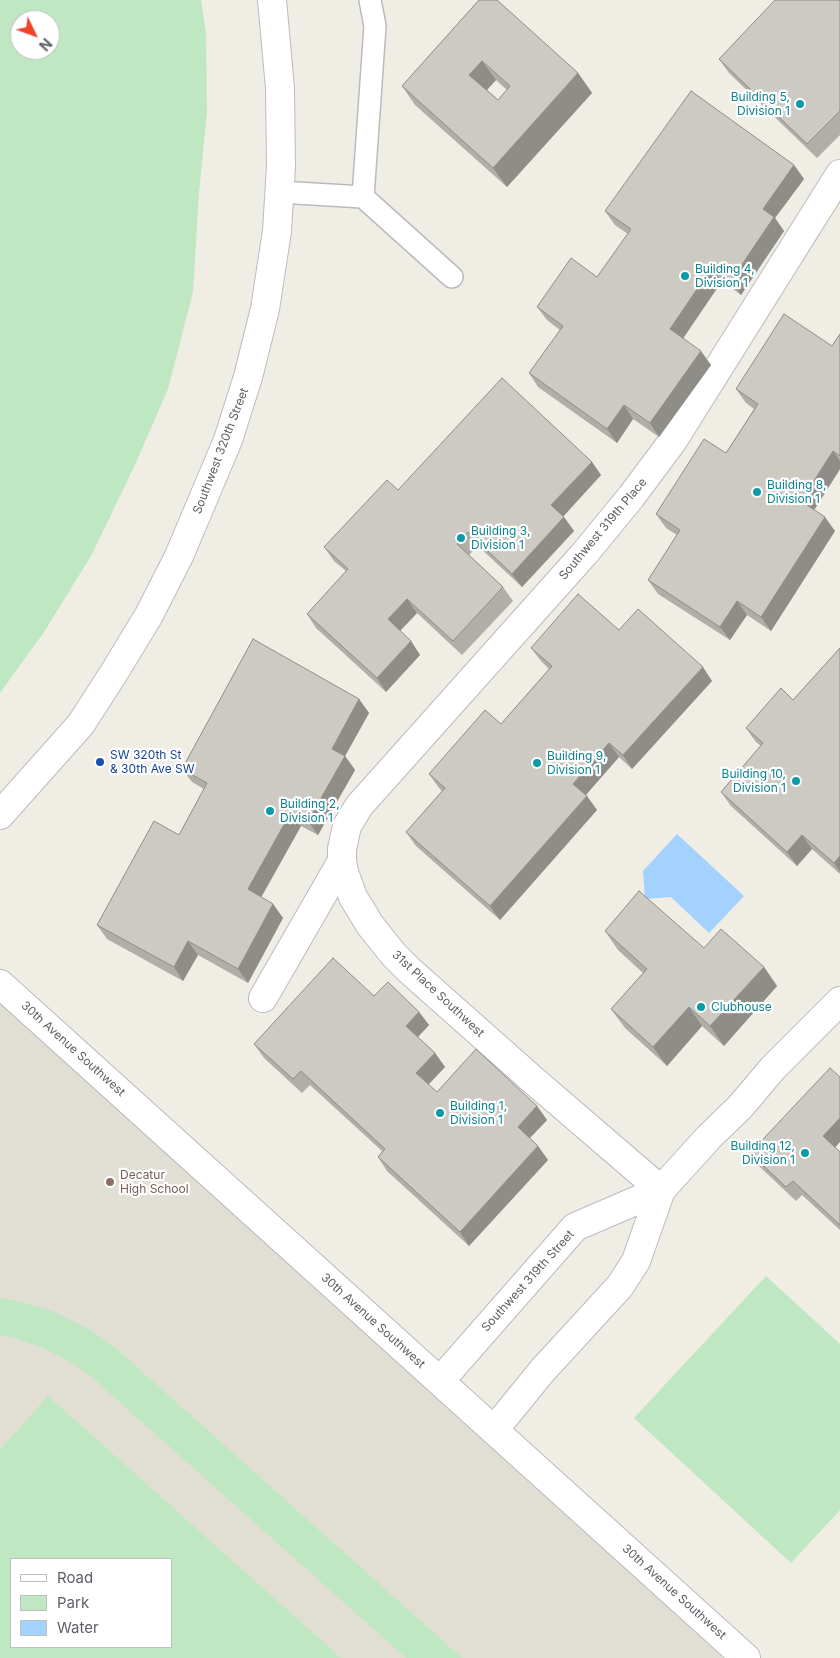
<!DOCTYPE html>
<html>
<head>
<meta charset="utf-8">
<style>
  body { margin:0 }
  #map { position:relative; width:840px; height:1658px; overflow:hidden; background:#efede4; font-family:Inter,sans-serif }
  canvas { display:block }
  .legend { position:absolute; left:10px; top:1558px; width:162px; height:90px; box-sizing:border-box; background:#fff; border:1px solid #bebfc1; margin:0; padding:6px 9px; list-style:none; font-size:15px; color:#5c5f65 }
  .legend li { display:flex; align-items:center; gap:10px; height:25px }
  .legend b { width:25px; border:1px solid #bebfc1 }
  .north { position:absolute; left:10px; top:10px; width:50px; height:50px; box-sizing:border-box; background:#fff; border:1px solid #bebfc1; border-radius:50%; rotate:132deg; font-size:14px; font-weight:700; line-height:20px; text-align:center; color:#5c5f65 }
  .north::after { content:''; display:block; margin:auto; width:18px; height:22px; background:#ef4429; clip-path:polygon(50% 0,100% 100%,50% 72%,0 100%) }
</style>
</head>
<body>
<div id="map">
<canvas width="840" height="1658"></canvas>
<ul class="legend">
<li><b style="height:6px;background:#fff"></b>Road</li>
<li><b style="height:14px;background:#bfe7c2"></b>Park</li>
<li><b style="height:14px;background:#a3d2ff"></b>Water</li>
</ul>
<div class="north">N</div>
</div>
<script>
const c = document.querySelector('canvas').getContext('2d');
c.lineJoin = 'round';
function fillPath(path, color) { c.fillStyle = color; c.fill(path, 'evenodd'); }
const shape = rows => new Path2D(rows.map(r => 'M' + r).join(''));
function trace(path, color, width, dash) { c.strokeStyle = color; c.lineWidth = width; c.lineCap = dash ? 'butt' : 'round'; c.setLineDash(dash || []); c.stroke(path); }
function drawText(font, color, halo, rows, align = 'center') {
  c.font = font + ' Inter,sans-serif'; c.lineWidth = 4.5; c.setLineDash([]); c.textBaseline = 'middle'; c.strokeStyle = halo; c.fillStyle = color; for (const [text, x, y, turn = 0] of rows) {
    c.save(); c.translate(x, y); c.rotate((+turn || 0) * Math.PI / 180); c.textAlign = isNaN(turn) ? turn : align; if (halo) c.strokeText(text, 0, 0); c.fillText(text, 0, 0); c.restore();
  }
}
fillPath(shape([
  [0,984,746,1658,0,1658],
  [11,1559,171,1559,171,1647,11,1647]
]), '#e1dfd4');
fillPath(shape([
  [0,0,201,0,206,33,207,112,199,193,193,292,168,389,134,467,91,556,44,632,0,693],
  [20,20,50,20,50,50,20,50],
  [766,1276,840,1344,840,1510,791,1563,634,1418],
  [0,1298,18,1301,55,1312,89,1329,120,1352,462,1658,406,1658,95,1380,69,1361,41,1347,11,1337,0,1336],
  [48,1396,341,1658,0,1658,0,1450],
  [11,1559,171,1559,171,1647,11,1647]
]), '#bfe7c2');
fillPath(shape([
  [677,834,744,896,709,933,671,897,645,899,643,871]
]), '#a3d2ff');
const lane = shape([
  [370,0,375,26,363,197,452,277],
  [280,192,363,197]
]);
const street = shape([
  [342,861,342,849,347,826,359,806,585,553,631,497,672,442,840,174],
  [0,984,746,1658],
  [263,998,342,861,344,872,353,897,370,925,394,955,409,970,533,1080,661,1190],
  [440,1381,575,1227,661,1190],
  [494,1430,542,1371,620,1286,636,1261,661,1190,709,1137,740,1107,773,1068,840,1001]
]);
const secondary = shape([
  [0,815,81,724,115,671,149,615,179,556,228,440,248,377,265,309,277,231,281,166,280,88,272,0]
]);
trace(lane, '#b9bbc0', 24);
trace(street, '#b9bbc0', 30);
trace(secondary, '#b9bcc2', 30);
trace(lane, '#fff', 21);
trace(street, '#fff', 28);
trace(secondary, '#fff', 28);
fillPath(shape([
  [479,0,578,73,592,93,507,187,415,105,402,86],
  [496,80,507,90,498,100,487,90],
  [840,0,840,135,817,158,729,73,719,59],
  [794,165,804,179,775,218,784,231,741,295,722,281,683,338,711,365,659,437,633,419,617,443,538,387,529,373,560,330,547,320,537,307,597,277,628,234,615,225,605,211],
  [840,334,840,469,814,510,835,531,771,631,747,615,730,640,658,594,648,580,677,535,666,528,656,514,726,453,754,409,746,403,736,389,832,346],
  [592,462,601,475,563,516,574,531,522,587,478,546,469,555,503,587,513,601,462,655,417,613,400,631,411,641,420,655,386,692,316,628,307,614,346,571,334,561,324,547,398,490],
  [619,630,712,681,632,769,619,757,586,795,597,810,500,920,416,846,406,832,442,791,439,788,429,774,501,724,549,669,541,661,531,648],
  [840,648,840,874,812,849,797,866,731,806,721,792,761,746,756,742,746,728,793,700],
  [359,699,369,713,345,756,355,770,318,835,301,826,261,897,273,904,283,918,248,983,198,955,183,981,107,939,97,925,179,835,204,789,192,782,182,769],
  [605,931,764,967,777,986,724,1046,702,1026,667,1066,625,1028,611,1009,643,973,618,950],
  [374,996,419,1012,429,1025,418,1037,435,1053,445,1067,428,1085,437,1092,537,1106,547,1120,530,1138,538,1146,548,1160,469,1246,387,1171,378,1157,382,1151,310,1085,302,1093,264,1058,254,1044],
  [835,1147,840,1152,840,1230,802,1195,796,1201,760,1167,750,1153]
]), '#afaea8');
fillPath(shape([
  [482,61,496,80,483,94,469,75],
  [578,73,592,93,507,187,493,168],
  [794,165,804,179,775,218,784,231,741,295,731,281,763,209],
  [712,267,722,281,680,343,670,329],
  [701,351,711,365,659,437,650,423],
  [624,405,633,419,617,443,607,429],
  [833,451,840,461,840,469,811,515,801,501],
  [592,462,601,475,561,519,551,505],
  [564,517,574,531,522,587,512,574],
  [825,517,835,531,771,631,761,617],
  [407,599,417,613,398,633,388,619],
  [737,601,747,615,730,640,720,627],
  [411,641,420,655,386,692,377,678],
  [703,667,712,681,632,769,623,755],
  [359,699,369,713,345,756,355,770,318,835,308,821,332,749],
  [609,743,619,757,583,798,573,784],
  [587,796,597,810,500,920,490,906],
  [291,812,301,826,258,903,248,889],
  [802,835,812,849,797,866,787,852],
  [840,856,840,872,834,863],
  [273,904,283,918,248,983,238,969],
  [188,941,198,955,183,981,174,967],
  [764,967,777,986,724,1046,710,1026],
  [689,1007,702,1026,667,1066,653,1047],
  [419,1012,429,1025,416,1039,406,1026],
  [435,1053,445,1067,426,1087,416,1073],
  [537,1106,547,1120,527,1141,518,1127],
  [840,1118,840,1142,833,1150,823,1136],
  [538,1146,548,1160,469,1246,460,1232]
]), '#8f8d88');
const building = shape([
  [479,0,497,0,578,73,493,168,402,86,479,0],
  [482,61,510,86,498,100,469,75,482,61],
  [775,0,840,0,840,111,807,144,719,59,775,0],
  [691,91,794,165,763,209,774,217,731,281,712,267,670,329,701,351,650,423,624,405,607,429,529,373,563,326,537,307,571,258,597,277,631,229,605,211,691,91],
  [784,314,832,346,840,334,840,456,833,451,801,501,825,517,761,617,737,601,720,627,648,580,680,530,656,514,704,439,726,453,758,404,736,389,784,314],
  [502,378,592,462,551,505,564,517,512,574,468,532,457,544,503,587,453,641,407,599,388,619,411,641,377,678,307,614,348,569,324,547,387,480,398,490,502,378],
  [578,594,619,630,638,609,703,667,623,755,609,743,573,784,587,796,490,906,406,832,445,788,429,774,485,710,501,724,552,666,531,648,578,594],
  [253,639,359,699,332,749,345,756,308,821,291,812,248,889,273,904,238,969,188,941,174,967,97,925,154,821,179,835,207,783,182,769,253,639],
  [840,648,840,856,834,863,802,835,787,852,721,792,763,743,746,728,781,688,793,700,840,648],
  [639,891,704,948,721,929,764,967,710,1026,689,1007,653,1047,611,1009,647,969,605,931,639,891],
  [333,958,374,996,388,982,419,1012,406,1026,435,1053,416,1073,437,1092,476,1049,537,1106,518,1127,538,1146,460,1232,378,1157,385,1149,301,1071,293,1079,254,1044,333,958],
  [830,1068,840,1077,840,1118,823,1136,840,1152,840,1225,793,1181,786,1187,750,1153,830,1068]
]);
fillPath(building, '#cccac3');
trace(building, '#8f8d88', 1);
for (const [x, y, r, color] of [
  [800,104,5,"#0f9aa8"],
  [685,276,5,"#0f9aa8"],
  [757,492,5,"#0f9aa8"],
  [461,538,5,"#0f9aa8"],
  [100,762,5,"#1a4fb4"],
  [537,763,5,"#0f9aa8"],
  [796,781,5,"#0f9aa8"],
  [270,811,5,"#0f9aa8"],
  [701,1007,5,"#0f9aa8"],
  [440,1113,5,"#0f9aa8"],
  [805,1153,5,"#0f9aa8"],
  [110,1182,5,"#8d6e63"]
]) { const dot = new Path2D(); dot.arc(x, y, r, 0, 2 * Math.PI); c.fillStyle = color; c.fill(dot); trace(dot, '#fff', 2); }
drawText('12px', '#0d838f', '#fff', [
  ["Building 5,",790,97,"right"],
  ["Division 1",790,111,"right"],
  ["Building 4,",695,269],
  ["Division 1",695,283],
  ["Building 8,",767,485],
  ["Division 1",767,499],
  ["Building 3,",471,531],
  ["Division 1",471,545],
  ["Building 9,",547,756],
  ["Division 1",547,770],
  ["Building 10,",786,774,"right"],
  ["Division 1",786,788,"right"],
  ["Building 2,",280,804],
  ["Division 1",280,818],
  ["Clubhouse",711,1007],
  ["Building 1,",450,1106],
  ["Division 1",450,1120],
  ["Building 12,",795,1146,"right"],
  ["Division 1",795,1160,"right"]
], 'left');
drawText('12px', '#5c5f65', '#fff', [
  ["Southwest 320th Street",221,451,-69],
  ["Southwest 319th Place",603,529,-50],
  ["31st Place Southwest",438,994,43],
  ["30th Avenue Southwest",73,1049,42],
  ["Southwest 319th Street",528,1281,-48],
  ["30th Avenue Southwest",373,1321,42],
  ["30th Avenue Southwest",674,1592,42]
]);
drawText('12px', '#164399', '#fff', [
  ["SW 320th St",110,755],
  ["& 30th Ave SW",110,769]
], 'left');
drawText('12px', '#785e54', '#fff', [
  ["Decatur",120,1175],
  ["High School",120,1189]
], 'left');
</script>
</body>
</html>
